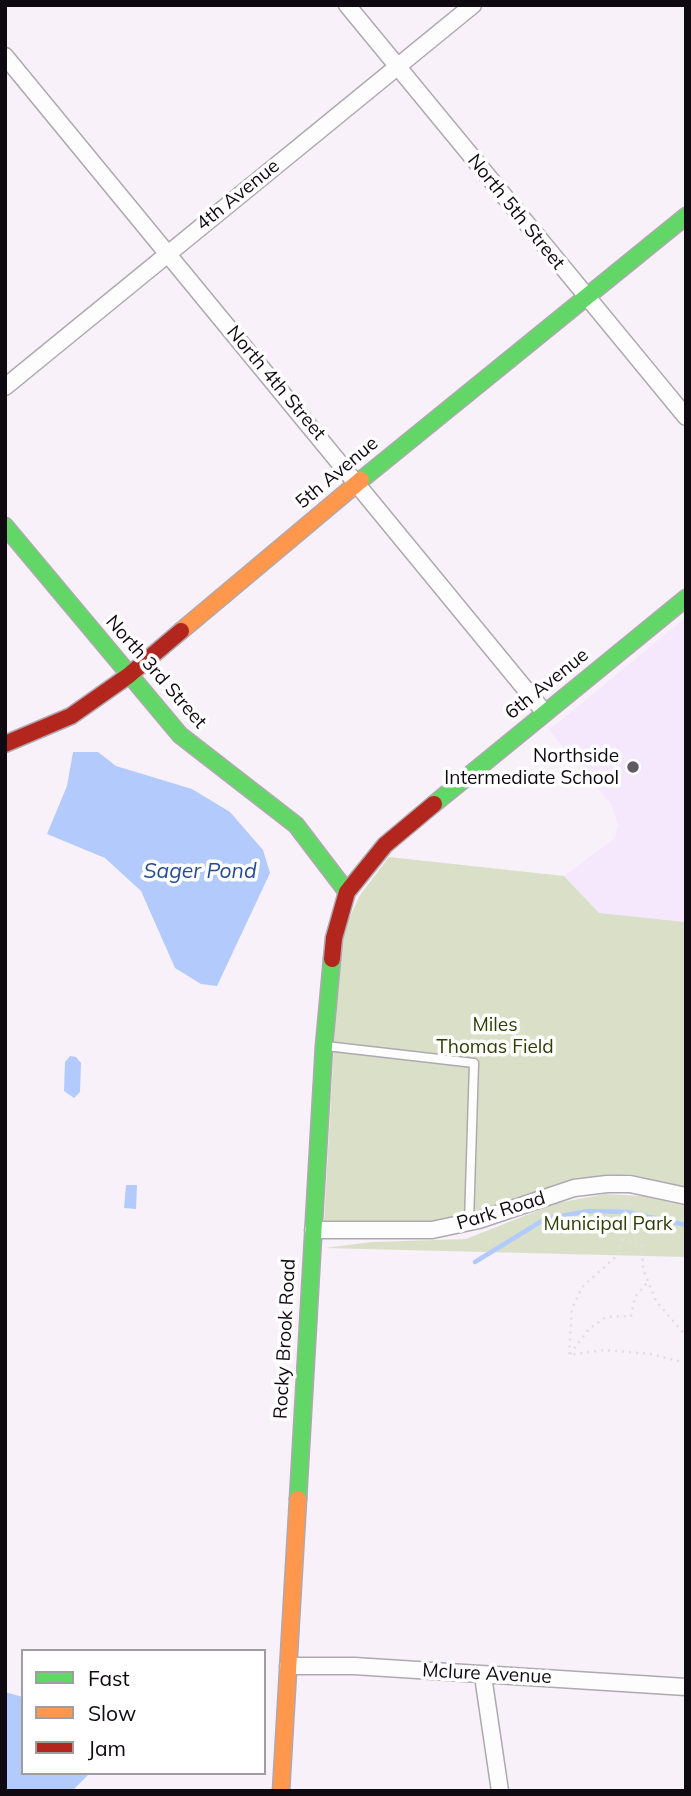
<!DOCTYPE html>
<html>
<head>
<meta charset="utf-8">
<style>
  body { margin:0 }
  #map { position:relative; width:691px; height:1796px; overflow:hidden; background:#f8f1fa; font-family:Mulish,sans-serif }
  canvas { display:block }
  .frame { position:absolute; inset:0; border:7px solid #0f0911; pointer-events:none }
  .legend { position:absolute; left:21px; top:1649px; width:245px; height:126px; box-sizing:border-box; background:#fff; border:2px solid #9f9da0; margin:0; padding:9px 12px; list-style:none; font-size:21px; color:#0f0911 }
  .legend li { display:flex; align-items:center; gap:14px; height:35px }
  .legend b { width:35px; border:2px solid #9f9da0 }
</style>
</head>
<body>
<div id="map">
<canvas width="691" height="1796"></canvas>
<div class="frame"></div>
<ul class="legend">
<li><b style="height:9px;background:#63d668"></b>Fast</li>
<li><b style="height:9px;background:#ff974d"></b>Slow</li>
<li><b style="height:9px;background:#b3261e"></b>Jam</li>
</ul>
</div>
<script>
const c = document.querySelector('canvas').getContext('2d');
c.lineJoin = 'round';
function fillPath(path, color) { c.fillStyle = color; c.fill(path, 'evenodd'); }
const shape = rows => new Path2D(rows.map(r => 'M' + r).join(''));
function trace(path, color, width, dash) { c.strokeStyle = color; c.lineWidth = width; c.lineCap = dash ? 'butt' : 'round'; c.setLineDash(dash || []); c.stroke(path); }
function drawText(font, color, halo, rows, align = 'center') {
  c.font = font + ' Mulish,sans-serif'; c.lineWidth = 7; c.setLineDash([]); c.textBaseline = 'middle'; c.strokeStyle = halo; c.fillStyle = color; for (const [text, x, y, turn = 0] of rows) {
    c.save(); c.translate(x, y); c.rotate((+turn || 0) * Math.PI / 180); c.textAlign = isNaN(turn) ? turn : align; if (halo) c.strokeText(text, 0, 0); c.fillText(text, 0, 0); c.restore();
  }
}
fillPath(shape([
  [686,617,686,922,599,913,564,876,615,838,618,824,611,804,549,730]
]), '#f6e8fc');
fillPath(shape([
  [389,857,564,876,599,913,686,922,686,1187,629,1174,575,1178,457,1218,432,1222,324,1221,338,973,344,929,360,895],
  [605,1194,642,1196,686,1206,686,1257,324,1248,372,1242,466,1239,557,1203]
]), '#dae0c8');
fillPath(shape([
  [73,752,98,752,116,766,192,789,230,812,263,850,270,873,217,986,201,984,175,968,141,891,105,858,47,834,67,786],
  [70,1056,76,1057,81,1063,80,1092,74,1098,64,1091,65,1062],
  [126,1185,137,1185,136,1209,124,1208],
  [5,1692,23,1697,23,1773,90,1773,72,1791,5,1791]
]), '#b3cbfc');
trace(shape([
  [475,1262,545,1219,588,1211,627,1212,686,1225]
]), '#b3cbfc', 4.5);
const lane = shape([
  [326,1046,474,1063,469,1222]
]);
const street = shape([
  [347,5,686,417],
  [5,56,545,713],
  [5,387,473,5],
  [313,1230,432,1230,479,1220,574,1188,607,1184,630,1184,686,1196],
  [288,1666,354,1666,686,1687],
  [483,1676,500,1791]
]);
const fast = shape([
  [361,480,686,216],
  [5,526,180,735,296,825,347,892],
  [434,804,686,598],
  [298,1499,324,1046,332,959]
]);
const slow = shape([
  [181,631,361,480],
  [281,1791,298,1499]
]);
const jam = shape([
  [5,744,71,716,128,676,181,631],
  [332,959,334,938,347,892,385,845,434,804]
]);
trace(lane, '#afa8b1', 11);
trace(street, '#afa8b1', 19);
trace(fast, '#afa8b1', 19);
trace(slow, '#afa8b1', 19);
trace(jam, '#afa8b1', 19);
trace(shape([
  [628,1197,619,1254,582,1287,572,1309,569,1355,604,1350,651,1354,686,1363],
  [622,1240,642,1244,643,1269,656,1301,686,1336],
  [570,1354,589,1329,606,1317,631,1316,635,1297,648,1282]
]), '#e0dee1', 2.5, [2, 5]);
trace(lane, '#fefdfe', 8);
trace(street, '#fefdfe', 16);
trace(fast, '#63d668', 16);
trace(slow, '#ff974d', 16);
trace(jam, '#b3261e', 16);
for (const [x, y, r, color] of [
  [633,767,7,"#615a63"]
]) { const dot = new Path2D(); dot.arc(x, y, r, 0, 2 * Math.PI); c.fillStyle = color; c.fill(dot); trace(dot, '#fff', 2.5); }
drawText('19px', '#0f0911', '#fff', [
  ["4th Avenue",238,195,-39],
  ["North 5th Street",516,212,51],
  ["North 4th Street",276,383,50],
  ["5th Avenue",337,473,-40],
  ["North 3rd Street",156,672,49],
  ["6th Avenue",547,684,-39],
  ["Park Road",501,1211,-17],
  ["Rocky Brook Road",285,1339,-87],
  ["Mclure Avenue",487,1674,3]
]);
drawText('19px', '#0f0911', '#fff', [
  ["Northside",619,756],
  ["Intermediate School",619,778]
], 'right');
drawText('19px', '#303e05', '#fff', [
  ["Miles",495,1025],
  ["Thomas Field",495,1047],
  ["Municipal Park",608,1224]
]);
drawText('italic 21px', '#254c98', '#fff', [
  ["Sager Pond",200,872]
]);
</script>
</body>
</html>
